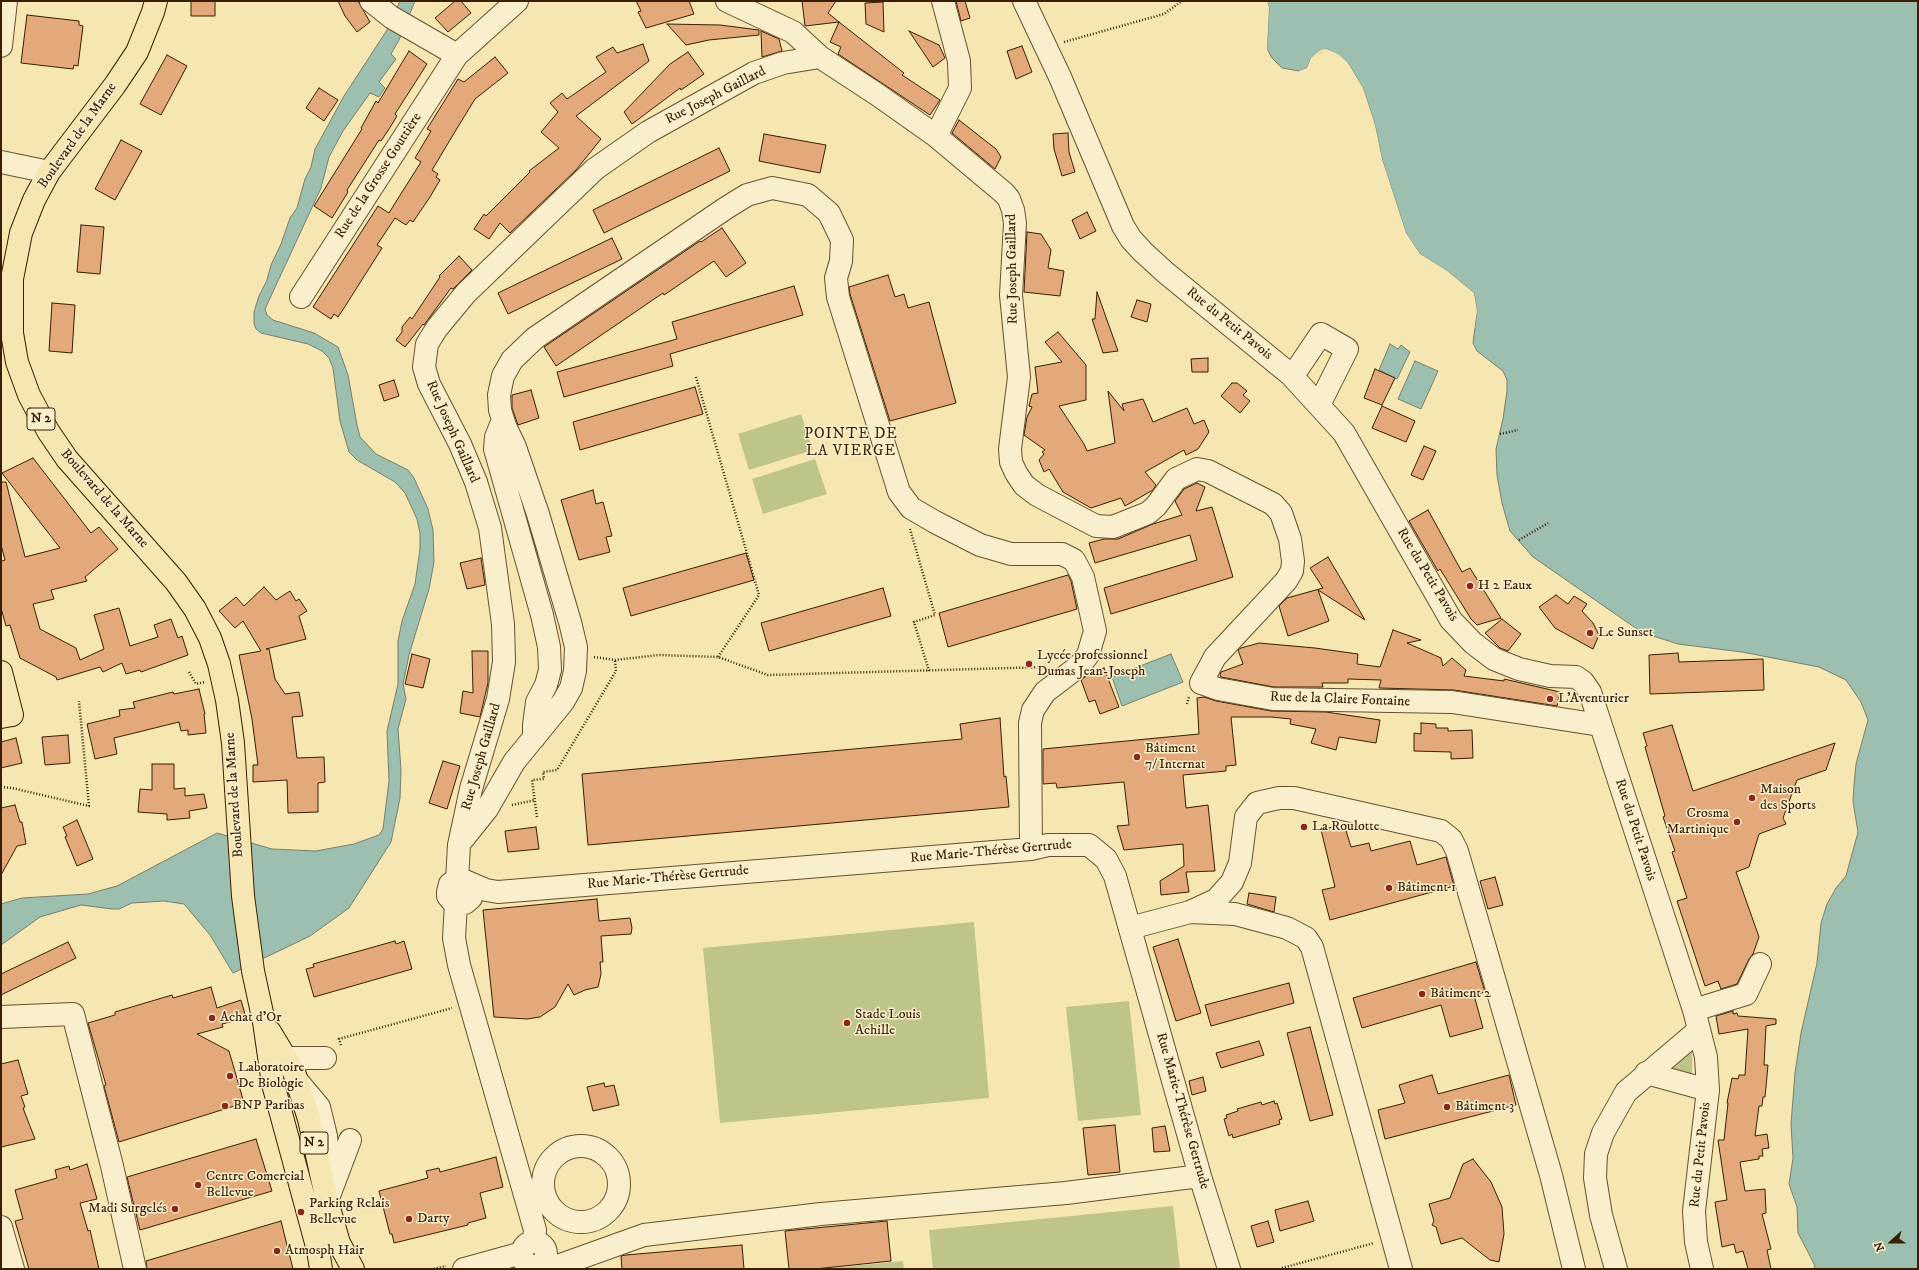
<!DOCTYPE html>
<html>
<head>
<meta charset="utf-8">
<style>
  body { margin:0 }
  #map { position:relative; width:1919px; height:1270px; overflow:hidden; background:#f6e7b2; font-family:"IM FELL DW Pica",serif }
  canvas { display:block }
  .frame { position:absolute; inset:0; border:2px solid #391e01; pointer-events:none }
  .north { position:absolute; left:1871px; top:1222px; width:40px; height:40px; -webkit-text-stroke:3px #f9efcd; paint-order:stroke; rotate:249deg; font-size:11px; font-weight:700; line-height:16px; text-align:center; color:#391e01 }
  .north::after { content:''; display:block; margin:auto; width:14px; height:18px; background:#391e01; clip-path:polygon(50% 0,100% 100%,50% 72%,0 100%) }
</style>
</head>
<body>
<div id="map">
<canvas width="1919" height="1270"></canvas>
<div class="frame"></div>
<div class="north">N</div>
</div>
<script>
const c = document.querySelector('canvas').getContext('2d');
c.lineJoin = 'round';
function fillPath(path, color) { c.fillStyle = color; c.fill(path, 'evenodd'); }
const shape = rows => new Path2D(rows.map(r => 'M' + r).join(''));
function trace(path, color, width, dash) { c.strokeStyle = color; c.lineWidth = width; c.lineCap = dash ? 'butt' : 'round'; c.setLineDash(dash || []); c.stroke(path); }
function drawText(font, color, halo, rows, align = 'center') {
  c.font = font + ' "IM FELL DW Pica",serif'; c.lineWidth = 3; c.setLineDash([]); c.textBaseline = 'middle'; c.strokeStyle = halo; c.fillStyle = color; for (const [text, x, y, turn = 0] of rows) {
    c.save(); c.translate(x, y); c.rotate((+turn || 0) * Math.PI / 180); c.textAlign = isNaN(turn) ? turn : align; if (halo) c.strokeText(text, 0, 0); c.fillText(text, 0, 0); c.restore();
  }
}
fillPath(shape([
  [801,414,813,450,749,470,738,434],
  [815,459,827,494,763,514,752,479],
  [974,922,989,1098,720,1123,703,948],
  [1129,1001,1141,1115,1078,1121,1066,1007],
  [1690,1049,1692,1053,1692,1077,1669,1069],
  [1173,1206,1180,1269,933,1269,929,1230],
  [903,1261,904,1269,822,1269]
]), '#bfc48a');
const water = shape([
  [400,1,415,1,399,40,391,54,396,59,379,82,385,88,379,97,370,93,343,131,329,157,321,188,265,309,267,315,273,320,314,333,338,347,348,375,357,425,360,437,376,454,408,470,414,478,428,509,433,530,434,562,429,589,409,655,403,684,406,699,398,729,401,770,400,798,391,842,349,908,310,936,233,973,210,935,184,904,164,901,132,903,119,909,112,909,81,905,40,917,1,945,1,904,22,898,88,894,117,886,217,833,272,849,316,851,354,844,379,835,383,829,389,781,387,731,398,684,398,641,402,621,415,584,420,549,420,533,417,519,405,493,395,482,357,460,349,452,340,421,333,368,329,358,322,351,308,344,261,333,256,329,254,324,254,312,259,296,267,280,271,265,281,244,290,218,297,208,305,179,311,167,315,149,344,96,387,30,400,1],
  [1267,1,1918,1,1918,1269,1813,1269,1815,1266,1809,1254,1798,1233,1797,1207,1789,1184,1793,1158,1791,1124,1795,1073,1801,1033,1817,963,1821,923,1827,904,1836,888,1846,876,1858,832,1853,802,1854,785,1856,764,1868,720,1861,702,1846,680,1819,667,1742,652,1678,644,1653,636,1637,629,1533,557,1510,531,1502,503,1497,475,1496,449,1503,419,1507,391,1507,380,1503,371,1477,351,1473,343,1477,311,1474,293,1446,270,1420,254,1406,233,1382,159,1375,125,1363,88,1348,63,1327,49,1311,58,1307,68,1299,71,1282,68,1272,58,1267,49,1269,7,1267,1],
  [1390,344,1398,349,1401,345,1410,352,1397,379,1379,370,1390,344],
  [1415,361,1438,371,1421,409,1398,399,1415,361],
  [1171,654,1183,682,1122,706,1112,677,1171,654]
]);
fillPath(water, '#9dbfb0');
trace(water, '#757f6a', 1);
fillPath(shape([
  [1265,1,1267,1,1269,7,1267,49,1272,62,1265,49,1267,7],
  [1327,49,1339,55,1348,63,1363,88,1375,125,1382,159,1406,233,1420,254,1446,270,1474,293,1477,311,1474,330,1472,330,1475,311,1472,294,1445,272,1419,255,1404,234,1380,160,1373,126,1361,89,1346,64,1338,57,1327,51,1322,52,1312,59,1308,70,1300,73,1299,71,1307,68,1311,58,1321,50]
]), '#f6e7b2');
const building = shape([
  [191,1,215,1,215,16,191,16,191,1],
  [338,1,358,1,370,22,357,32,345,16,338,1],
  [455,1,461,1,471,13,448,32,435,18,455,1],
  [636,1,689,1,694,14,646,28,638,12,641,11,636,1],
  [802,1,836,1,828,13,839,22,805,26,802,1],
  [956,1,965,1,970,18,961,21,956,1],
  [883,2,884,32,866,24,865,3,883,2],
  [27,15,79,21,79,25,83,26,78,66,74,65,73,69,21,63,27,15],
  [839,22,904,73,902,75,940,100,930,115,838,54,841,47,830,42,839,22],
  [667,24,720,25,759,30,759,35,709,40,686,45,667,24],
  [761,31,779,39,782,51,762,57,761,31],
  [909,31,939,45,945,58,933,67,909,31],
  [643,44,649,61,576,116,601,139,576,170,510,233,500,223,489,239,474,229,484,214,486,216,530,172,529,171,559,148,541,132,558,112,550,103,562,93,567,99,606,72,596,57,613,47,617,53,643,44],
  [1022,46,1032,72,1016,79,1007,51,1022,46],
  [409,51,427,64,395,114,397,116,389,129,381,141,379,140,347,190,348,192,332,218,314,206,362,129,361,128,376,101,378,103,409,51],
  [688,52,704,74,681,90,680,88,632,124,624,112,670,64,688,52],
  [167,55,187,66,161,115,140,104,167,55],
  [495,57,508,73,475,99,456,130,432,170,438,174,436,177,440,180,430,197,413,222,410,220,406,225,395,218,377,245,382,248,344,308,338,317,334,314,331,319,313,307,378,206,389,213,397,200,421,162,415,158,431,131,427,129,458,79,464,82,495,57],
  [319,88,338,100,324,121,306,108,319,88],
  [959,120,996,149,1001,157,995,169,952,133,959,120],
  [1068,133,1069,152,1075,172,1062,176,1054,149,1053,134,1068,133],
  [764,134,826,145,820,173,759,161,764,134],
  [121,140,142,151,115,200,95,189,121,140],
  [719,148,730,171,604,233,593,210,719,148],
  [1087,212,1096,231,1080,239,1072,220,1087,212],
  [81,225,104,227,100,274,77,272,81,225],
  [722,228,746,263,726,277,714,261,664,295,663,293,556,366,544,347,700,241,701,242,722,228],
  [1027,232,1041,234,1051,250,1048,268,1064,271,1060,296,1024,292,1027,232],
  [612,238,622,259,508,314,498,293,612,238],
  [459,256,472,270,453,289,451,288,424,325,423,324,405,347,396,340,402,332,402,327,410,317,412,319,440,277,439,276,459,256],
  [888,275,895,297,904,294,908,308,929,302,956,403,890,421,850,294,849,287,888,275],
  [794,286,803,315,670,354,673,366,564,397,557,372,677,339,672,322,794,286],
  [1097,292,1118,351,1103,353,1092,319,1095,319,1097,292],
  [1137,300,1151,304,1147,322,1131,317,1137,300],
  [52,303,75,305,72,353,49,351,52,303],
  [1058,332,1086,365,1086,400,1059,406,1084,444,1087,451,1115,443,1108,391,1124,411,1122,404,1143,399,1153,422,1187,408,1194,424,1204,420,1209,432,1198,449,1186,455,1184,450,1145,472,1156,485,1153,490,1125,506,1121,498,1091,508,1063,492,1049,469,1044,472,1039,460,1044,454,1042,452,1045,450,1024,435,1027,417,1032,407,1029,406,1032,394,1038,393,1035,367,1062,362,1045,342,1058,332],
  [1208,358,1208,372,1192,372,1191,359,1208,358],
  [1375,369,1395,378,1382,405,1364,398,1375,369],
  [394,380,399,396,384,401,379,385,394,380],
  [1232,383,1237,383,1247,391,1243,395,1250,401,1240,413,1221,396,1232,383],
  [695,387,703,414,580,450,573,422,695,387],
  [531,390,539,418,518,425,512,408,512,395,531,390],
  [1382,406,1415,421,1406,442,1372,428,1382,406],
  [1424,446,1436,451,1423,480,1411,475,1424,446],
  [33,458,91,533,99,527,118,549,85,577,87,581,51,590,54,599,33,604,40,629,76,648,80,660,104,649,94,615,119,608,130,646,158,637,154,625,171,619,178,638,182,636,188,655,141,672,140,670,126,674,122,663,103,672,100,667,57,680,56,677,20,658,10,625,6,626,1,608,1,561,5,560,1,545,1,482,6,482,25,557,60,548,2,473,33,458],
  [1197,483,1205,487,1196,511,1212,507,1233,577,1111,614,1104,588,1197,560,1190,535,1095,563,1089,543,1104,539,1118,539,1153,524,1182,515,1175,501,1184,489,1197,483],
  [593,490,596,504,603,502,612,536,606,537,610,552,579,560,561,500,593,490],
  [1428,510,1462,572,1470,568,1501,618,1477,625,1471,619,1440,569,1438,571,1409,521,1428,510],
  [746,553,754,580,631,616,623,588,746,553],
  [1328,557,1365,620,1318,590,1329,621,1288,636,1279,606,1287,598,1323,588,1310,568,1328,557],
  [481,558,485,585,467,589,460,563,481,558],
  [1068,575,1071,581,1077,609,948,647,939,613,1068,575],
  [264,587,276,600,290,591,296,601,299,599,307,611,299,616,306,639,266,649,269,649,275,679,285,694,299,692,303,716,292,717,297,758,324,757,325,782,318,783,318,812,288,813,287,780,253,782,253,765,258,765,252,719,239,655,261,651,243,621,235,628,219,611,236,597,244,606,264,587],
  [883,588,891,616,769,651,761,623,883,588],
  [1556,595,1568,604,1574,596,1587,604,1582,611,1593,623,1599,635,1593,649,1555,628,1539,607,1556,595],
  [1502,619,1521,634,1508,651,1500,648,1485,633,1502,619],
  [1393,630,1421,640,1407,643,1441,658,1443,666,1452,658,1466,670,1464,676,1504,681,1504,679,1560,692,1557,706,1454,690,1379,688,1381,680,1348,679,1348,683,1322,683,1323,687,1274,687,1221,677,1220,675,1221,672,1243,664,1238,650,1241,648,1259,643,1315,648,1358,654,1357,664,1380,667,1393,630],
  [472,651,488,651,488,683,480,717,460,713,463,691,473,693,472,651],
  [1678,653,1679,662,1763,659,1764,690,1650,694,1649,655,1678,653],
  [412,654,430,659,423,688,405,684,412,654],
  [1104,668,1119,707,1100,714,1095,700,1089,702,1081,680,1089,674,1104,668],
  [199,689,205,714,204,714,206,733,188,735,188,730,181,731,179,722,114,738,117,754,95,759,87,724,120,716,119,710,135,708,133,702,173,692,174,694,199,689],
  [1204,697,1216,701,1271,711,1326,712,1380,720,1376,743,1339,737,1336,750,1311,743,1316,729,1290,724,1291,719,1271,717,1231,717,1236,765,1226,766,1226,771,1183,775,1186,808,1208,805,1215,871,1186,872,1189,892,1161,895,1160,881,1184,866,1183,844,1124,850,1117,826,1129,825,1124,782,1057,788,1056,783,1043,784,1043,749,1199,734,1197,698,1204,697],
  [1000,718,1004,777,1006,776,1009,807,588,845,582,774,962,739,960,724,1000,718],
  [1421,723,1436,724,1436,728,1448,728,1448,731,1472,730,1473,758,1451,759,1451,752,1414,751,1414,733,1421,734,1421,723],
  [1672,725,1693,791,1835,743,1826,770,1797,780,1783,818,1786,824,1759,834,1749,867,1736,872,1759,937,1753,954,1749,959,1737,984,1721,989,1718,981,1705,986,1677,901,1687,898,1672,852,1675,851,1663,817,1665,816,1645,747,1647,746,1643,733,1672,725],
  [68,735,70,763,45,765,42,737,68,735],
  [16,738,22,763,1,768,1,742,16,738],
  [443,761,460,766,447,809,429,803,443,761],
  [152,764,174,764,174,789,185,788,185,796,204,794,207,808,189,811,190,818,167,820,167,814,138,812,140,789,152,790,152,764],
  [15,805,20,822,22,822,26,844,17,846,1,875,1,808,15,805],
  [77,820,93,859,77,866,65,837,67,836,63,827,77,820],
  [1344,824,1351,847,1369,843,1371,851,1410,841,1417,865,1446,857,1454,886,1330,920,1322,890,1335,887,1321,830,1344,824],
  [536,827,539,849,508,852,505,831,536,827],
  [1495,877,1503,905,1488,909,1480,881,1495,877],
  [1249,893,1276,897,1274,912,1247,904,1249,893],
  [597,899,599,921,630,918,632,928,631,934,601,936,603,962,600,962,601,974,598,987,585,990,574,995,568,984,555,1007,540,1017,527,1019,494,1017,483,910,597,899],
  [1178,939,1201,1013,1176,1021,1153,947,1178,939],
  [395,941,396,944,404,941,412,969,314,997,306,969,314,967,313,964,395,941],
  [68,942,76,958,1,995,1,974,68,942],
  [1476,962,1485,992,1474,995,1483,1028,1450,1037,1441,1005,1362,1028,1353,998,1476,962],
  [1289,983,1294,1003,1211,1026,1205,1005,1289,983],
  [211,987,217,1008,241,1000,246,1018,222,1024,223,1027,197,1034,229,1051,244,1103,119,1142,104,1086,106,1085,88,1023,115,1015,115,1012,172,995,173,998,211,987],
  [1733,1011,1733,1014,1737,1013,1738,1016,1776,1019,1776,1024,1766,1026,1764,1065,1768,1065,1765,1097,1763,1097,1762,1106,1759,1106,1755,1136,1767,1134,1769,1148,1762,1149,1763,1156,1759,1156,1759,1159,1740,1162,1745,1191,1765,1189,1766,1213,1762,1214,1771,1249,1767,1250,1771,1269,1748,1269,1743,1251,1736,1253,1734,1244,1722,1247,1715,1202,1727,1200,1718,1140,1724,1140,1728,1103,1727,1103,1732,1078,1738,1079,1739,1075,1745,1075,1748,1029,1719,1034,1716,1016,1733,1011],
  [1310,1027,1333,1115,1310,1121,1287,1033,1310,1027],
  [1259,1041,1264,1055,1221,1068,1216,1053,1259,1041],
  [18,1060,28,1094,21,1096,25,1107,23,1108,35,1139,1,1147,1,1064,18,1060],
  [1432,1075,1438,1094,1509,1075,1516,1105,1385,1139,1378,1110,1405,1103,1399,1085,1432,1075],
  [1203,1077,1206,1091,1192,1095,1189,1081,1203,1077],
  [604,1083,605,1087,614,1085,619,1105,593,1111,587,1087,604,1083],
  [1274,1101,1275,1104,1277,1103,1282,1119,1279,1120,1280,1124,1233,1138,1232,1134,1229,1136,1224,1119,1227,1118,1226,1115,1238,1111,1237,1109,1261,1102,1262,1105,1274,1101],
  [1115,1125,1120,1172,1088,1175,1083,1128,1115,1125],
  [1165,1126,1170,1151,1154,1152,1152,1128,1165,1126],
  [256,1139,272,1191,140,1230,127,1177,256,1139],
  [496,1157,503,1187,480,1193,486,1218,468,1223,468,1225,394,1243,392,1234,390,1234,379,1191,428,1178,426,1171,439,1168,440,1172,496,1157],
  [1473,1159,1491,1182,1502,1207,1504,1234,1499,1262,1490,1260,1462,1238,1441,1244,1436,1227,1432,1225,1434,1221,1429,1204,1450,1198,1463,1164,1473,1159],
  [87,1164,97,1199,80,1203,88,1231,90,1230,99,1269,29,1269,15,1221,23,1219,15,1190,57,1178,55,1170,69,1166,70,1170,87,1164],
  [1308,1201,1314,1221,1280,1231,1275,1210,1308,1201],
  [281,1221,293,1269,147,1269,146,1261,281,1221],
  [887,1221,891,1261,815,1269,789,1269,785,1231,887,1221],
  [1268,1221,1274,1242,1257,1247,1251,1226,1268,1221],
  [742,1245,744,1269,622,1269,621,1256,626,1255,742,1245]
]);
fillPath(building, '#e3a97b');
trace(building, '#391e01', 1);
const minor = shape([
  [371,1,391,17,457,55],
  [727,1,793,32,820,57],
  [1024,1,1060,77,1123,226,1131,239,1143,252,1166,273,1291,375,1344,433,1451,620,1473,643,1494,659,1519,669,1550,676,1576,677,1583,682,1590,692,1694,1010,1706,1057,1708,1090,1694,1211,1696,1242,1702,1269],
  [1,46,6,1],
  [936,136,960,88,959,61,943,1],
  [1,162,49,172],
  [301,297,457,55,517,1],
  [1291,375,1296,371,1321,334,1347,349,1319,405],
  [503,420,496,437,495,449,542,615,549,647,550,670,546,685,537,702,534,725,534,738],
  [463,839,487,809,514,762,563,702,571,688,575,671,576,647,570,622,538,514,515,447,505,426,500,410,499,395,503,376,512,360,535,338,726,208,747,195,772,188,808,195,829,213,842,240,841,261,836,278,838,297,899,492,911,508,935,522,980,545,1011,554,1062,554,1074,560,1083,577,1095,631,1088,655,1079,666,1045,692,1033,710,1030,723,1031,849],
  [457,880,459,845,471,789,498,699,504,662,503,624,490,528,476,482,460,444,429,384,424,367,427,344,437,328,466,293,595,169,648,132,754,73,783,63,820,57,878,95,936,136,1004,193,1009,199,1013,210,1015,223,1011,295,1019,377,1010,449,1011,462,1016,473,1024,485,1037,495,1096,526,1113,527,1148,513,1156,506,1176,479,1197,469,1208,471,1273,504,1281,513,1290,539,1293,561,1292,571,1286,581,1215,657,1201,683,1218,689,1273,699,1452,702,1600,725],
  [469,883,472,890,471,898,465,903,453,902,448,896,448,892,450,884,457,880,465,881,486,890,498,892,1031,849,1048,845,1089,845,1106,859,1115,876,1200,1176,1229,1269],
  [456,903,454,938,459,965,535,1230,534,1242],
  [1190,912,1216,900,1232,882,1240,863,1246,817,1257,803,1279,798,1294,798,1441,831,1451,839,1457,851,1551,1175,1574,1269],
  [1130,928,1190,912,1235,914,1287,928,1306,938,1312,947,1401,1269],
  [1694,1010,1746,994,1760,964],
  [1,1017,73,1014,112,1166,135,1269],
  [285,1058,325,1058],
  [1646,1073,1708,1090],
  [298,1082,319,1107,326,1136,327,1147,319,1163],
  '543 1184a38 38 0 1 1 76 0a38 38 0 1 1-76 0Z',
  [327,1201,350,1140],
  [1,1227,13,1269],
  '522 1254a12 12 0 1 1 24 0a12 12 0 1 1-24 0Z',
  [464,1269,522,1253],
  [549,1269,644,1235,821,1214,1066,1193,1200,1176],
  [1616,1269,1601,1215,1595,1178,1596,1154,1603,1133,1626,1092,1699,1030]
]);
const major = shape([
  [156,1,153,12,137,52,115,85,49,172,34,200,21,233,12,279,12,333,17,362,29,395,48,431,67,459,176,582,195,609,210,638,219,664,227,700,233,743,243,896,253,971,264,1022,273,1084,318,1250,321,1269],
  [1,672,12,715,1,717],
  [270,1032,294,1072,309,1119,327,1201,339,1243,353,1269]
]);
trace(minor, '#68502d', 24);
trace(major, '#391e01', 24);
trace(shape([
  [1064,42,1164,14,1182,1],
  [696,377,759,595,718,657],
  [1500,434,1518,430],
  [910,529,935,615,914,622,929,671],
  [1519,540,1548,523],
  [594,657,615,660,659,655,718,657,768,675,1045,667],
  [189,672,196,684,205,682],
  [1187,704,1189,697],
  [1,787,12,788,89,806,79,701],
  [512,805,535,800],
  [537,817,532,780,544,779,543,772,557,770,616,671,615,660],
  [341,1045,339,1039,452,1008],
  [1282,1268,1374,1243],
  [434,1269,446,1266]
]), '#391e01', 2.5, [1, 2]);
trace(minor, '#f9efcd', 22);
trace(major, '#f6e7b2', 22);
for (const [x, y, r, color] of [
  [1470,586,4,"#8f2418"],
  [1590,633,4,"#8f2418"],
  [1029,664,4,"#8f2418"],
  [1550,699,4,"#8f2418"],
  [1137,757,4,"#8f2418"],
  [1752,798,4,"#8f2418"],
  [1737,822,4,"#8f2418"],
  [1304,827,4,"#8f2418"],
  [1389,888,4,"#8f2418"],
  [1422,994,4,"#8f2418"],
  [212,1018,4,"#8f2418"],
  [847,1023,4,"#8f2418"],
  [230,1076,4,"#8f2418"],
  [225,1106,4,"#8f2418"],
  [1447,1107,4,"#8f2418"],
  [198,1185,4,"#8f2418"],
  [175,1209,4,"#8f2418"],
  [301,1212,4,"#8f2418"],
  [409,1219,4,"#8f2418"],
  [277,1251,4,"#8f2418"]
]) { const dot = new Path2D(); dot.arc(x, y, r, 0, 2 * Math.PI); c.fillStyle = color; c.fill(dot); trace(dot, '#f9efcd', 1.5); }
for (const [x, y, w] of [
  [41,419,28],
  [314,1143,28]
]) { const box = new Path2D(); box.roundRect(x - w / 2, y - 11, w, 22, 3); c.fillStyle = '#f9efcd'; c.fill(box); trace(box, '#391e01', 1); }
drawText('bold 13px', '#391e01', null, [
  ["N 2",41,419],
  ["N 2",314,1143]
]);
drawText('14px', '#391e01', '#f9efcd', [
  ["Rue Joseph Gaillard",716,96,-27],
  ["Boulevard de la Marne",78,136,-55],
  ["Rue de la Grosse Gouttière",379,176,-57],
  ["Rue Joseph Gaillard",1013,269,-91],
  ["Rue du Petit Pavois",1229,324,39],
  ["Rue Joseph Gaillard",452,432,66],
  ["Boulevard de la Marne",104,499,49],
  ["Rue du Petit Pavois",1427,575,59],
  ["Rue de la Claire Fontaine",1340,700,2],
  ["Rue Joseph Gaillard",482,757,-74],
  ["Boulevard de la Marne",235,795,-94],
  ["Rue du Petit Pavois",1635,830,72],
  ["Rue Marie-Thérèse Gertrude",991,852,-5],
  ["Rue Marie-Thérèse Gertrude",668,878,-5],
  ["Rue Marie-Thérèse Gertrude",1182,1111,74],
  ["Rue du Petit Pavois",1701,1155,-84]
]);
drawText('14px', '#391e01', '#f9efcd', [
  ["H 2 Eaux",1478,586],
  ["Le Sunset",1598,633],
  ["Lycée professionnel",1037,656],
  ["Dumas Jean-Joseph",1037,672],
  ["L'Aventurier",1558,699],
  ["Bâtiment",1145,749],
  ["7/ Internat",1145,765],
  ["Maison",1760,790],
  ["des Sports",1760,806],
  ["Crosma",1729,814,"right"],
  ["Martinique",1729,830,"right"],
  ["La Roulotte",1312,827],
  ["Bâtiment 1",1397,888],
  ["Bâtiment 2",1430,994],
  ["Stade Louis",855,1015],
  ["Achille",855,1031],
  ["Achat d'Or",220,1018],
  ["Laboratoire",238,1068],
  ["De Biologie",238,1084],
  ["BNP Paribas",233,1106],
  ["Bâtiment 3",1455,1107],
  ["Centre Comercial",206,1177],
  ["Bellevue",206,1193],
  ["Parking Relais",309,1204],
  ["Bellevue",309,1220],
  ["Madi Surgelés",167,1209,"right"],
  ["Darty",417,1219],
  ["Atmosph Hair",285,1251]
], 'left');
c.letterSpacing = '1px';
drawText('15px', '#391e01', '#f9efcd', [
  ["POINTE DE",851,435],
  ["LA VIERGE",851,452]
]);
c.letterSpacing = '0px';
</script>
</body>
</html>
